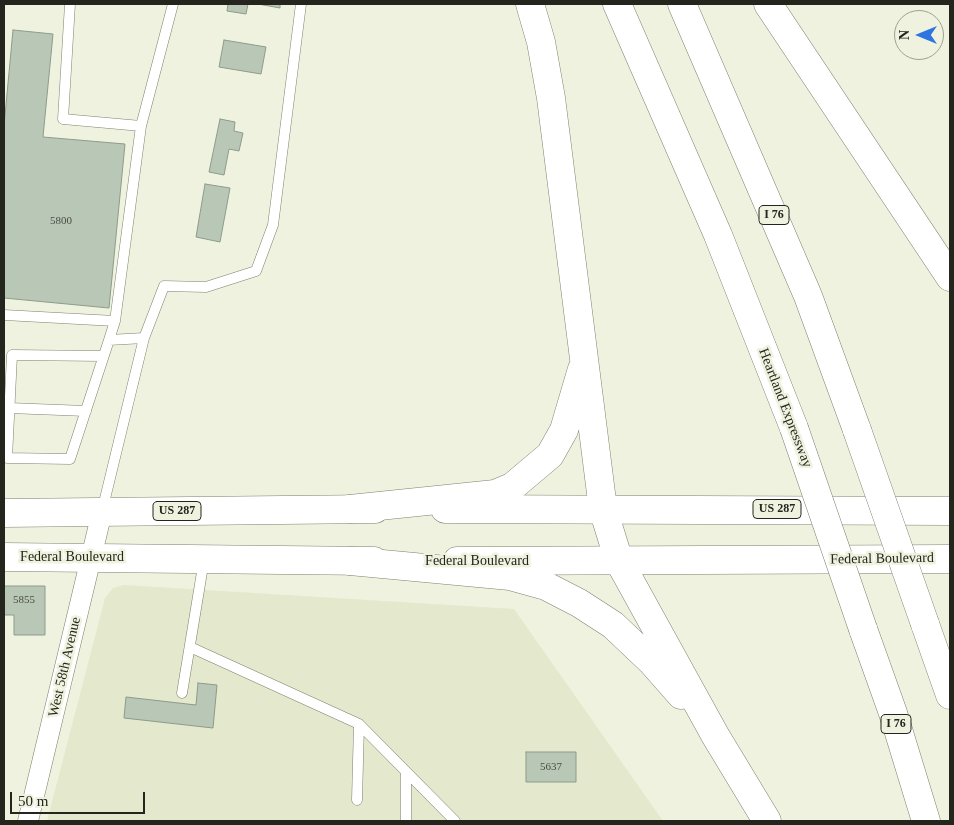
<!DOCTYPE html>
<html>
<head>
<meta charset="utf-8">
<style>
  body { margin:0 }
  #map { position:relative; width:954px; height:825px; overflow:hidden; background:#eff2de; font-family:Georgia,serif }
  canvas { display:block }
  .frame { position:absolute; inset:0; border:5px solid #24251d; pointer-events:none }
  .north { position:absolute; left:894px; top:10px; width:50px; height:50px; box-sizing:border-box; background:#eff2de; border:1px solid #9ea091; border-radius:50%; rotate:270deg; font-size:14px; font-weight:700; line-height:20px; text-align:center; color:#24251d }
  .north::after { content:''; display:block; margin:auto; width:18px; height:22px; background:#2e75e2; clip-path:polygon(50% 0,100% 100%,50% 72%,0 100%) }
  .scale { position:absolute; left:10px; top:792px; width:135px; height:22px; box-sizing:border-box; border:2px solid #24251d; border-top:0; padding-left:6px; font-size:15px; line-height:18px; white-space:nowrap; color:#24251d; -webkit-text-stroke:4px #eff2de; paint-order:stroke }
</style>
</head>
<body>
<div id="map">
<canvas width="954" height="825"></canvas>
<div class="frame"></div>
<div class="north">N</div>
<div class="scale">50 m</div>
</div>
<script>
const c = document.querySelector('canvas').getContext('2d');
c.lineJoin = 'round';
function fillPath(path, color) { c.fillStyle = color; c.fill(path, 'evenodd'); }
const shape = rows => new Path2D(rows.map(r => 'M' + r).join(''));
function trace(path, color, width, dash) { c.strokeStyle = color; c.lineWidth = width; c.lineCap = dash ? 'butt' : 'round'; c.setLineDash(dash || []); c.stroke(path); }
function drawText(font, color, halo, rows, align = 'center') {
  c.font = font + ' Georgia,serif'; c.lineWidth = 5; c.setLineDash([]); c.textBaseline = 'middle'; c.strokeStyle = halo; c.fillStyle = color; for (const [text, x, y, turn = 0] of rows) {
    c.save(); c.translate(x, y); c.rotate((+turn || 0) * Math.PI / 180); c.textAlign = isNaN(turn) ? turn : align; if (halo) c.strokeText(text, 0, 0); c.fillText(text, 0, 0); c.restore();
  }
}
fillPath(shape([
  [124,585,514,609,663,821,47,821,105,598,113,588]
]), '#e4e8cc');
const building = shape([
  [228,4,248,4,246,14,227,11,228,4],
  [258,4,280,4,280,8,258,4],
  [13,30,53,34,43,137,125,144,109,308,4,298,4,126,13,30],
  [224,40,266,47,261,74,219,67,224,40],
  [220,119,235,122,234,131,243,133,239,151,229,149,224,175,209,172,220,119],
  [205,184,230,188,220,242,196,237,205,184],
  [4,586,45,586,45,635,14,635,14,615,4,615,4,586],
  [198,683,217,685,213,728,124,718,126,697,196,705,198,683],
  [526,752,576,752,576,782,526,782,526,752]
]);
fillPath(building, '#b9c7b7');
trace(building, '#8d9b8b', 1);
const lane = shape([
  [70,4,63,119,141,126],
  [4,315,115,321,109,340],
  [115,321,141,126,173,4],
  [144,338,164,286,206,287,256,271,273,225,301,4],
  [9,408,86,411],
  [102,511,144,338,109,340,70,459,7,458,12,355,103,356],
  [190,647,359,724,357,800],
  [182,693,204,560],
  [359,724,455,821],
  [406,773,406,821]
]);
const street = shape([
  [28,821,102,512]
]);
const primary = shape([
  [445,509,950,511],
  [4,513,375,509],
  [4,557,374,561],
  [457,561,950,559]
]);
const highway = shape([
  [530,4,541,42,551,98,603,509,619,561,715,735,767,821],
  [617,4,718,235,794,428],
  [682,4,808,296,857,430],
  [768,4,950,277],
  [350,509,495,494,512,487,550,455,564,430,582,369],
  [350,561,510,576,546,586,579,603,613,625,651,661,681,695],
  [925,624,950,695],
  [863,629,893,713,926,821]
]);
trace(lane, '#7f816f', 11);
trace(street, '#7f816f', 21);
trace(primary, '#7f816f', 29);
trace(highway, '#7f816f', 29);
trace(lane, '#fff', 10);
trace(street, '#fff', 20);
trace(primary, '#fff', 28);
trace(highway, '#fff', 28);
const highwayBridge = shape([
  [794,428,863,629],
  [857,430,925,624]
]);
trace(highwayBridge, '#7f816f', 29, []);
trace(highwayBridge, '#fff', 28);
drawText('11px', '#494e44', null, [
  ["5800",61,221],
  ["5855",24,600],
  ["5637",551,767]
]);
for (const [x, y, w] of [
  [774,215,30],
  [777,509,48],
  [177,511,48],
  [896,724,30]
]) { const box = new Path2D(); box.roundRect(x - w / 2, y - 9.5, w, 19, 4); c.fillStyle = '#eff2de'; c.fill(box); trace(box, '#24251d', 1); }
drawText('bold 12px', '#24251d', null, [
  ["I 76",774,215],
  ["US 287",777,509],
  ["US 287",177,511],
  ["I 76",896,724]
]);
drawText('14px', '#24251d', '#eff2de', [
  ["Heartland Expressway",785,408,69],
  ["Federal Boulevard",72,557],
  ["Federal Boulevard",882,559,-1],
  ["Federal Boulevard",477,561],
  ["West 58th Avenue",65,667,-77]
]);
</script>
</body>
</html>
